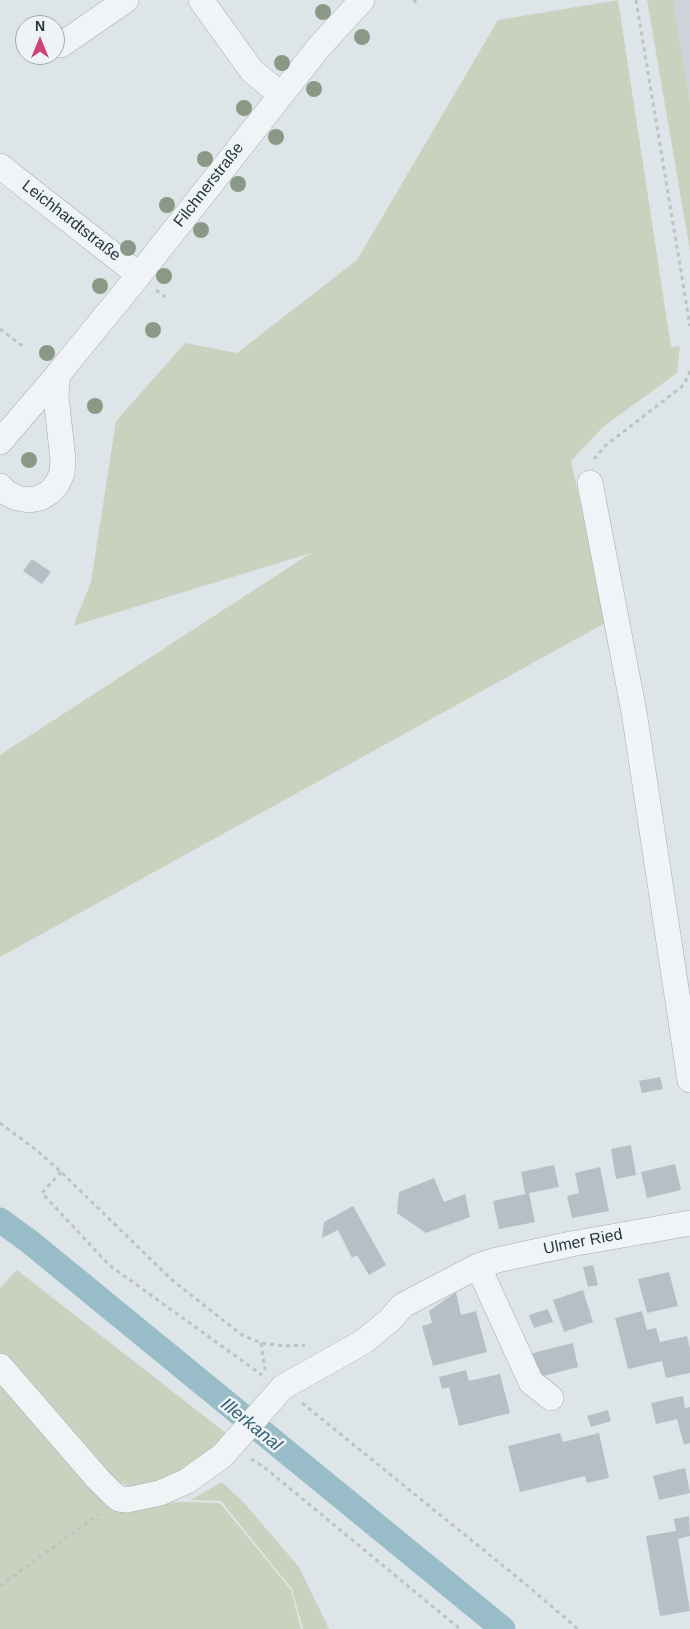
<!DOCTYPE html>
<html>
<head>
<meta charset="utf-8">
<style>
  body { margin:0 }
  #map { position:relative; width:690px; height:1629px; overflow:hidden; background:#dee5e8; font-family:Helvetica,sans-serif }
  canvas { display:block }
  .north { position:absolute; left:15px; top:15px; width:50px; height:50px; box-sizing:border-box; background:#eef3f6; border:1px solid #9ea7ad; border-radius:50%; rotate:0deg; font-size:14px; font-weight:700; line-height:20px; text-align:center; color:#27363f }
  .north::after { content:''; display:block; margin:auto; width:18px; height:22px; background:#cf427b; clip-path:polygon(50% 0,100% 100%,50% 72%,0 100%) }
</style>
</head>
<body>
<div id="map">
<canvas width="690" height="1629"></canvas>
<div class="north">N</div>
</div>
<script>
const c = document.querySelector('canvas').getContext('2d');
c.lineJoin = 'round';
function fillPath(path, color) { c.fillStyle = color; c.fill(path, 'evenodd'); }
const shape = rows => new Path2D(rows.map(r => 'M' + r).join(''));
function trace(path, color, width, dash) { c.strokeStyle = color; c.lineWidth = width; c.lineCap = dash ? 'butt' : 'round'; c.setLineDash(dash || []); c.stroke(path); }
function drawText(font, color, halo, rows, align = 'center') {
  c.font = font + ' Helvetica,sans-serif'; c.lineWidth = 5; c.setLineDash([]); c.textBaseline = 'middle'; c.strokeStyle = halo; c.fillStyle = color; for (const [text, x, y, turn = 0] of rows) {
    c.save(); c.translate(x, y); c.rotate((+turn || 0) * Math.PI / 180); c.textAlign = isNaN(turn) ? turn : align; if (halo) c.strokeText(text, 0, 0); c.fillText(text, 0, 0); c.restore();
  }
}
fillPath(shape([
  [673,0,690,0,690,101]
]), '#ccd4da');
fillPath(shape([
  [618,0,671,347,680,346,677,373,603,427,571,461,607,622,0,957,0,755,311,553,73,626,91,582,116,421,185,343,237,353,357,260,498,20],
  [647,0,673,0,690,101,690,251],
  [17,1270,231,1437,201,1464,147,1489,128,1486,109,1477,0,1352,0,1288],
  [0,1375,116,1504,184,1502,220,1503,291,1590,301,1629,0,1629],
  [222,1482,245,1504,299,1567,329,1629,303,1629,292,1589,221,1501,191,1500]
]), '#c9d2bf');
trace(shape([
  [0,1220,30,1242,503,1629]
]), '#99bcc9', 25);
fillPath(shape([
  [32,559,51,572,42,584,23,571],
  [660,1077,663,1089,642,1093,639,1081],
  [631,1145,636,1175,616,1179,611,1149],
  [675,1164,681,1190,647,1198,641,1172],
  [554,1165,559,1187,529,1193,535,1222,499,1229,493,1201,525,1194,521,1172],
  [600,1167,609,1211,572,1218,567,1196,579,1193,575,1173],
  [434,1178,444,1202,465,1194,470,1217,426,1233,397,1213,399,1192],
  [353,1206,386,1265,369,1275,357,1255,352,1258,338,1230,322,1238,324,1222],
  [593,1265,598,1285,588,1287,583,1267],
  [669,1272,678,1306,647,1313,638,1279],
  [583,1290,593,1322,564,1332,553,1300],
  [456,1292,461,1315,476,1311,487,1352,433,1366,422,1326,432,1323,429,1311],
  [548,1309,553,1322,534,1328,529,1315],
  [642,1311,647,1330,656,1328,660,1342,687,1336,690,1349,690,1373,666,1378,662,1361,628,1369,615,1318],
  [573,1343,578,1367,539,1377,529,1354],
  [466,1370,469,1381,500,1374,510,1413,459,1426,449,1387,442,1389,439,1377],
  [683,1396,685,1408,690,1407,690,1443,684,1445,677,1419,656,1424,651,1403],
  [608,1410,611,1421,591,1427,587,1416],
  [560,1433,563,1442,599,1433,609,1478,587,1483,585,1476,520,1492,508,1446],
  [685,1468,690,1493,659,1500,653,1476],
  [689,1516,690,1536,678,1539,690,1611,660,1616,646,1536,676,1531,674,1519]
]), '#b6bfc5');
const minor = shape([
  [201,0,252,71,280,94],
  [61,45,126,0],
  [0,166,139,275],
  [0,442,59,373,139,275,319,47,362,0],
  [590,483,634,712,690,1080],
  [0,486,7,493,17,498,29,500,40,498,50,492,57,484,62,473,63,460,56,396,57,381,59,373],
  [478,1266,531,1382,551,1398],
  [0,1366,98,1479,114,1495,119,1499,127,1500,160,1493,187,1481,222,1456,283,1387,363,1342,390,1320,402,1306,409,1302,478,1266,497,1260,571,1244,690,1223]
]);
trace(minor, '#a3adb2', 26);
trace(shape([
  [414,0,416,3],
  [636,0,690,326],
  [156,290,165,297],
  [0,329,25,348],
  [594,459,606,445,679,389,685,383,690,371],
  [0,1123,35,1149,61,1172,172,1280,242,1335,261,1343,284,1346,305,1345],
  [61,1172,42,1193,109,1265,262,1375],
  [261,1343,265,1370],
  [302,1403,523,1582,578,1629],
  [251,1459,264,1467,460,1629],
  [0,1586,99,1514]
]), '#bcc3c6', 3, [4, 4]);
trace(minor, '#f1f4f6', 25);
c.fillStyle = '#8a9986';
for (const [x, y] of [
  [323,12],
  [362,37],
  [282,63],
  [314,89],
  [244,108],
  [276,137],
  [205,159],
  [238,184],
  [167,205],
  [201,230],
  [128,248],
  [164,276],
  [100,286],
  [153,330],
  [47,353],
  [95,406],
  [29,460]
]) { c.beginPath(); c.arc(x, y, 8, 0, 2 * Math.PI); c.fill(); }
drawText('16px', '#27363f', '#eef3f6', [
  ["Filchnerstraße",209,185,-52],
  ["Leichhardtstraße",71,221,38],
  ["Ulmer Ried",583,1242,-11]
]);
drawText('italic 18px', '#315f73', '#eef3f6', [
  ["Illerkanal",251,1425,39]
]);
</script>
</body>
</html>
